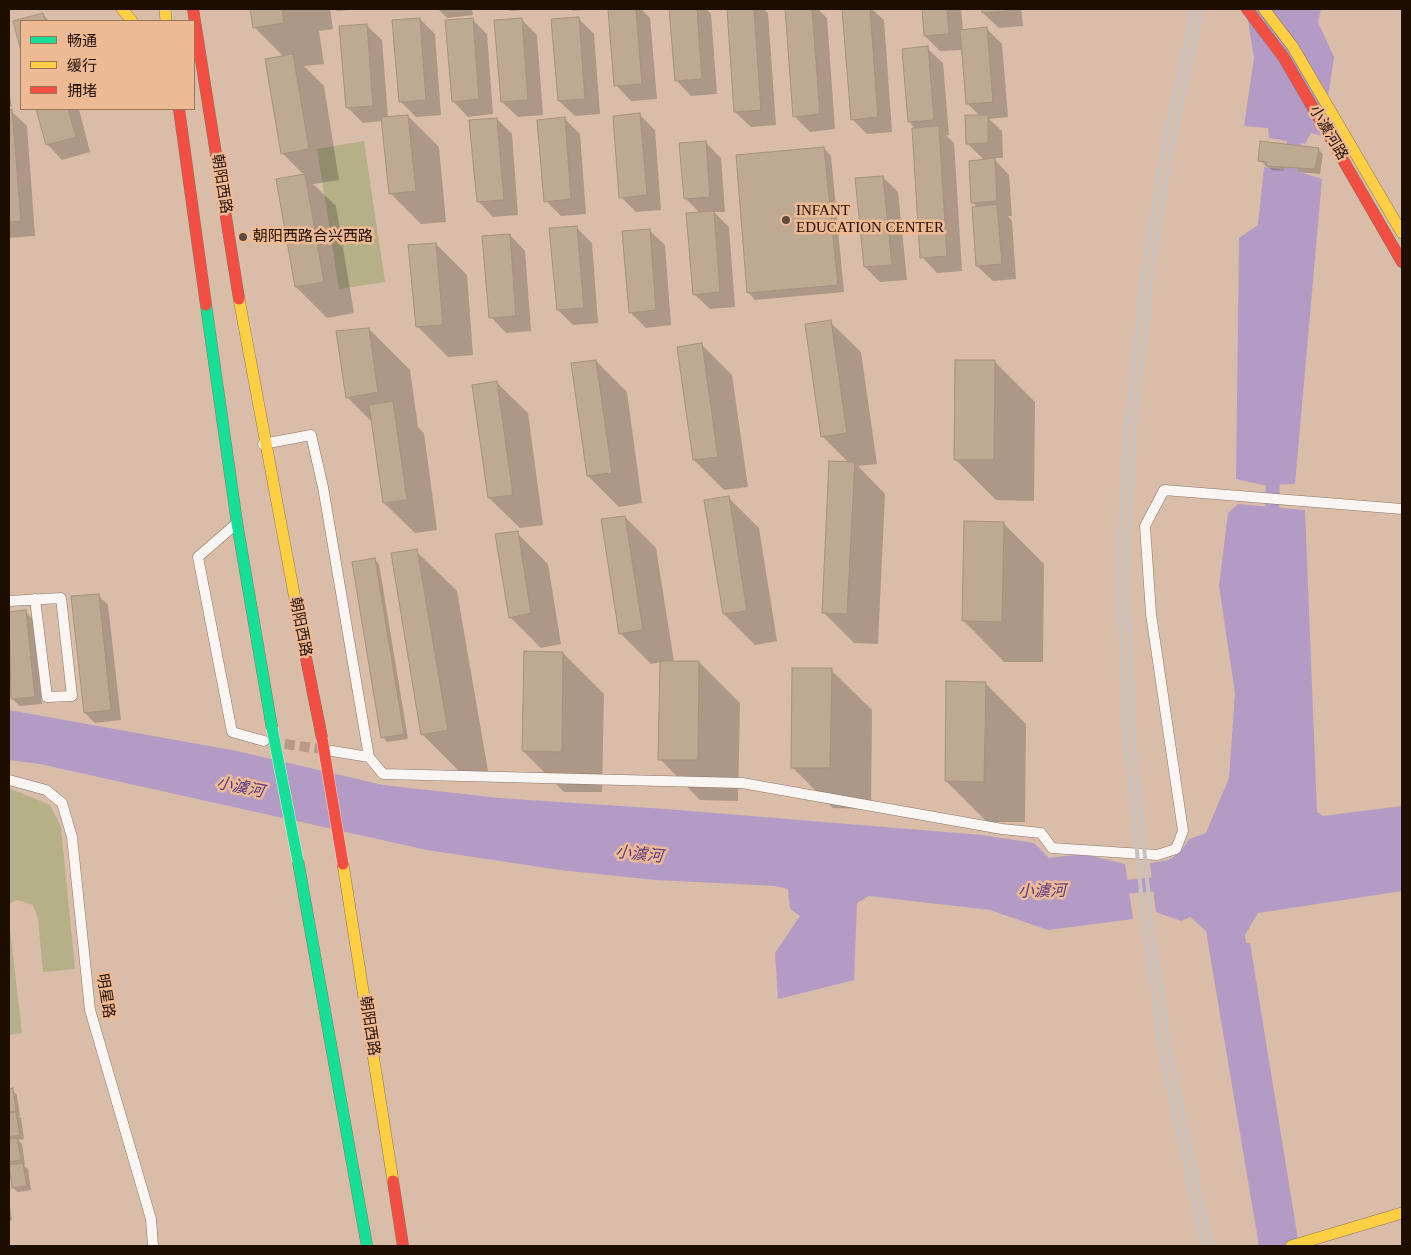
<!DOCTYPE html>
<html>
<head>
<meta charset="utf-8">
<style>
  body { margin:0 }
  #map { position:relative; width:1411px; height:1255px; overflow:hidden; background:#d9bda8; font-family:"Times New Roman","Noto Sans SC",serif }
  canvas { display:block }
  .frame { position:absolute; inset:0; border:10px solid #1e0d01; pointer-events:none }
  .legend { position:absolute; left:20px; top:20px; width:175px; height:90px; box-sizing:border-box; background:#eeba93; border:1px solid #9b7559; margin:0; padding:6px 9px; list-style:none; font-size:15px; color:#1e0d01 }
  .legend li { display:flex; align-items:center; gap:10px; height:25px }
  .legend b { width:25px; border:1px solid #9b7559 }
</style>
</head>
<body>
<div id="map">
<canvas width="1411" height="1255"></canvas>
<div class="frame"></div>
<ul class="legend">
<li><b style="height:6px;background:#16e098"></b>畅通</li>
<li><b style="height:6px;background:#ffcf43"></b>缓行</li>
<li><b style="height:6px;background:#f24e42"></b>拥堵</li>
</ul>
</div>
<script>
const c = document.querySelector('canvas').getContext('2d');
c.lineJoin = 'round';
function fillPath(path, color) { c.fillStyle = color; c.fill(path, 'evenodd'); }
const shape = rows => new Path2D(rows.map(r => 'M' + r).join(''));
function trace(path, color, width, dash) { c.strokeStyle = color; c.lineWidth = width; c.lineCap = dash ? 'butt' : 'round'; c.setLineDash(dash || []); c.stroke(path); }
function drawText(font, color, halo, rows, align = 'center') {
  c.font = font + ' "Times New Roman","Noto Sans SC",serif'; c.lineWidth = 5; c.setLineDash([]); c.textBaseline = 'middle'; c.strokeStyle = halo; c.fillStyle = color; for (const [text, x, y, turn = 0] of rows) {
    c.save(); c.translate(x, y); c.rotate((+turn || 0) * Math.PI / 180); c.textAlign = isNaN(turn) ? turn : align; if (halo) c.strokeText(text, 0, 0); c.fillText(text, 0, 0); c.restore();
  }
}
fillPath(shape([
  [364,141,385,282,339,289,317,149],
  [9,788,50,805,61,827,75,969,43,972,38,919,33,905,17,900,9,904],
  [9,920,22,1033,9,1035]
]), '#b6b089');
fillPath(shape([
  [1249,9,1321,9,1318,22,1334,57,1322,136,1311,133,1305,144,1269,138,1268,128,1244,126,1254,58,1247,14],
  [1264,167,1303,173,1322,179,1295,484,1263,485,1236,479,1239,238,1258,225],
  [1238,504,1305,510,1317,812,1323,816,1402,806,1402,891,1258,913,1245,935,1246,943,1250,943,1299,1246,1259,1246,1206,931,1190,917,1181,921,1156,912,1150,863,1169,860,1181,851,1189,839,1206,833,1229,778,1235,693,1219,586,1228,513],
  [9,710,237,751,383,785,499,798,666,809,982,835,1034,843,1049,858,1083,854,1125,864,1133,919,1048,930,990,910,869,896,857,903,854,980,778,999,775,953,800,916,790,909,788,889,776,886,656,880,560,870,427,850,40,764,9,760]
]), '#b39bc5');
fillPath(shape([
  [251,9,330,9,333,29,319,31,324,64,304,66,324,86,339,180,313,184,336,206,354,313,327,318,296,287,278,180,305,176,282,153,284,57,254,27],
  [335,9,363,9,337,11],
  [398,9,420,9,400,10],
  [438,9,472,9,473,15,447,18],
  [508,9,533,9,510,11],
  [571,9,594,9,573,11],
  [609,9,641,9,650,18,657,99,631,101,616,85],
  [670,9,706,9,711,14,717,94,691,96,676,80],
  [728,9,764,9,768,13,776,125,751,127,735,112],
  [786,9,818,9,827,18,835,129,810,132,794,116],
  [844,9,872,9,884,20,892,132,867,134,852,119],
  [923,9,961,9,963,31,987,29,1002,44,1008,117,989,119,1002,131,1003,158,993,158,1009,175,1012,216,1008,216,1012,221,1016,279,993,281,977,266,978,208,973,203,985,161,967,143,980,116,968,104,963,50,940,51,925,36],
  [983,9,1021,9,1023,26,999,28,983,13],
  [43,14,49,21,21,21,21,46,15,22],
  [578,18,594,34,600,114,575,116,559,101],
  [420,19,435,34,441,115,416,117,400,101],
  [472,19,487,34,493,114,468,117,453,101],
  [521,19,537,35,543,115,518,117,502,102],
  [366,25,382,40,388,118,408,116,439,147,446,222,421,224,390,193,383,121,363,123,347,107],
  [927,48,943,63,949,135,946,135,954,143,962,271,937,273,922,257,916,129,909,122],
  [9,94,12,106,9,107],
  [38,109,79,109,90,152,62,160,47,144],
  [9,111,11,111,27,126,35,236,9,238],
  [640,115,655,130,661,210,636,212,621,197],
  [497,119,512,134,518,215,493,217,478,201],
  [565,119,580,134,586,214,561,216,546,201],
  [705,142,721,158,725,212,714,212,729,227,735,307,710,309,694,294,700,213,685,198],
  [824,148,831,156,844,292,755,300,748,292],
  [1318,149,1323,154,1320,174,1272,170,1259,160],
  [883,177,898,192,907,280,880,282,865,267],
  [577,228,592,243,598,323,573,325,558,310],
  [649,230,665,245,671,325,646,328,630,312],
  [510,235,525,251,531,331,506,333,491,317],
  [436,244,467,275,473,355,448,357,417,326],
  [830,322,861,352,877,464,858,466,885,494,878,644,854,643,823,612,849,463,822,436],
  [369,329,410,370,418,427,424,433,437,530,415,533,384,503,373,423,347,397],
  [702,345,732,375,748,487,724,490,694,460],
  [596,361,627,392,642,503,619,507,588,476],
  [995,362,1035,402,1034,501,996,500,955,459],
  [497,383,528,413,543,525,520,528,489,498],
  [729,498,759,528,777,641,755,645,724,614],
  [625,517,656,548,674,662,699,662,740,703,738,801,700,800,660,759,661,662,651,664,620,633],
  [1003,523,1044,564,1043,662,1004,662,964,621],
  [517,533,548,564,561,644,541,648,510,617],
  [416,551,457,591,488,771,463,775,422,734],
  [374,559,379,564,408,739,387,742,383,737],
  [98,595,108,605,121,720,95,723,85,713],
  [26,612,33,619,42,704,20,706,12,699,9,666,9,613],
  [563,653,604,694,602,792,564,792,523,751],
  [831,670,872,710,871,809,833,808,792,767],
  [985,683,1026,724,1025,822,987,822,946,781],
  [9,1090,12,1090,17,1095,20,1116,18,1116,21,1118,24,1139,18,1140,22,1144,25,1165,23,1165,28,1169,31,1190,18,1192,13,1188,11,1166,9,1163],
  [9,1200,12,1220,9,1221]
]), '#0003');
trace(shape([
  [1289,189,1296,123],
  [1272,526,1273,467],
  [1111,888,1170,883]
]), '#b39bc5', 14);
const building = shape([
  [250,9,282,9,284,23,253,28,250,9],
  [608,9,636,9,642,84,614,86,608,9],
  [669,9,697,9,702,79,675,81,669,9],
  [727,9,754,9,761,110,734,112,727,9],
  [785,9,812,9,820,114,793,117,785,9],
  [842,9,870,9,878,117,851,120,842,9],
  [922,9,947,9,949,34,924,36,922,9],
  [982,9,1008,9,1008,11,982,13,982,9],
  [43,13,45,21,21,21,21,51,13,21,43,13],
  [579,17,585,99,558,101,551,19,579,17],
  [420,18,426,100,399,102,392,20,420,18],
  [473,18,479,99,452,102,445,20,473,18],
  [522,18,528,100,501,102,494,20,522,18],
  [367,24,373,106,346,108,339,26,367,24],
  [987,27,993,102,966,104,960,30,987,27],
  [928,46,934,120,908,122,902,49,928,46],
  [293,54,309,149,281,154,265,59,293,54],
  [12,109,21,221,9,222,9,110,12,109],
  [36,109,68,109,76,137,46,145,36,109],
  [640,113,647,195,619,198,613,116,640,113],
  [408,115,416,191,389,194,381,117,408,115],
  [965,115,988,115,988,143,966,144,965,115],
  [565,117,571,199,544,202,537,120,565,117],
  [497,118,504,200,477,202,469,120,497,118],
  [939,126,947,256,920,258,912,128,939,126],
  [706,141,710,197,684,199,679,143,706,141],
  [1260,141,1319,148,1315,169,1266,166,1267,162,1258,161,1260,141],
  [824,147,838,285,747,293,736,155,824,147],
  [995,158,997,201,971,203,969,161,995,158],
  [305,174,324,282,295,287,276,179,305,174],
  [883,176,892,265,864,267,855,178,883,176],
  [997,204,1002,264,976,266,972,207,997,204],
  [714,211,720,292,693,295,686,213,714,211],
  [577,226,584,308,557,310,549,228,577,226],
  [650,229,656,310,629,313,622,231,650,229],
  [510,234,516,316,489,318,482,236,510,234],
  [436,243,443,325,416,327,408,245,436,243],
  [831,320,847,433,821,437,805,324,831,320],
  [369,328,378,392,346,398,336,331,369,328],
  [702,343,718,457,693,460,677,347,702,343],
  [596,360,612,473,587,476,571,363,596,360],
  [955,360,995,360,994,460,954,460,955,360],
  [497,381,513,495,488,498,472,385,497,381],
  [393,401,407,500,383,503,369,405,393,401],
  [829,461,855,462,847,614,822,613,829,461],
  [729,496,747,611,723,614,704,500,729,496],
  [625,516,643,630,619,634,601,519,625,516],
  [964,521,1004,522,1002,622,962,621,964,521],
  [518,531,531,613,509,618,495,534,518,531],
  [417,549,448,730,421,735,391,553,417,549],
  [375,558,404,734,381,738,352,562,375,558],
  [99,594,111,710,84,713,71,596,99,594],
  [26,610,35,697,11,699,9,612,26,610],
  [524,651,563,652,562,752,522,751,524,651],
  [660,661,699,661,698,760,658,760,660,661],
  [792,668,832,668,830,768,791,768,792,668],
  [946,681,986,682,984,782,945,781,946,681],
  [13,1088,16,1111,9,1112,9,1089,13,1088],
  [16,1112,20,1135,9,1137,9,1113,16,1112],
  [17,1138,21,1160,9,1162,9,1139,17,1138],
  [23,1163,27,1186,12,1188,9,1165,23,1163]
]);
fillPath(building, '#bea992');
trace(building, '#a5927e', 1);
trace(shape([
  [270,742,328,750]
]), '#b49a87', 10, [10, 5]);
const street = shape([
  [263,444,311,435,323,487,369,757,383,774,742,783,1002,829,1041,833,1052,848,1157,855,1176,849,1183,831,1151,614,1145,526,1164,490,1402,509],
  [237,523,198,557,232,732,264,741],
  [9,601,61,598,72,696,47,697,35,599],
  [332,751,369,757],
  [9,780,46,790,62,803,72,837,90,1010,151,1219,153,1246]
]);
const fast = shape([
  [206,305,237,523,272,728],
  [298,861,367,1246]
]);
const slow = shape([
  [122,9,132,21],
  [165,9,166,21],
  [1264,9,1293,47,1402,233],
  [239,299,306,658],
  [343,864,393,1181],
  [1291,1246,1402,1213]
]);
const jam = shape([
  [193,9,239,299],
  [1247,9,1284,58,1402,262],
  [179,109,206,305],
  [306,658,322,738],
  [393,1181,403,1246]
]);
trace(street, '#8a7564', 11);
trace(fast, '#8a7564', 12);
trace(slow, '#8a7564', 12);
trace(jam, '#8a7564', 12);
trace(street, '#f9f5f2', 10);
trace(fast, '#16e098', 11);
trace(slow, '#ffcf43', 11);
trace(jam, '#f24e42', 11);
trace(shape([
  [1194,9,1164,144,1145,262,1127,425,1120,535,1119,587,1125,729,1145,933,1163,1061,1203,1246],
  [1202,9,1172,145,1153,263,1135,425,1128,535,1127,587,1133,729,1152,932,1171,1059,1211,1246]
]), '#cac1bc', 4);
const fastBridge = shape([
  [272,728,298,861]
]);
const jamBridge = shape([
  [322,738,343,864]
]);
trace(fastBridge, '#eee1d8', 12, []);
trace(jamBridge, '#eee1d8', 12, []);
trace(fastBridge, '#16e098', 11);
trace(jamBridge, '#f24e42', 11);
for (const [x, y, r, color] of [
  [786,220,5,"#5f4b3b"],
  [243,237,5,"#5f4b3b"]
]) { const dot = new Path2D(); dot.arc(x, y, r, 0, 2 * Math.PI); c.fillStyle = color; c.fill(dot); trace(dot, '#eeba93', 2); }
drawText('15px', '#1e0d01', '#eeba93', [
  ["小澞河路",1328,133,59],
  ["朝阳西路",221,184,81],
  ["朝阳西路",300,627,79],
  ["明星路",105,996,81],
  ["朝阳西路",369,1026,81]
]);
drawText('15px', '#1e0d01', '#eeba93', [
  ["INFANT",796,211],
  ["EDUCATION CENTER",796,228],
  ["朝阳西路合兴西路",253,237]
], 'left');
drawText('italic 16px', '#58398b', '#eeba93', [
  ["小澞河",240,788,11],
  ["小澞河",639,855,6],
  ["小澞河",1042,892,-1]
]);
</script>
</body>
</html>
